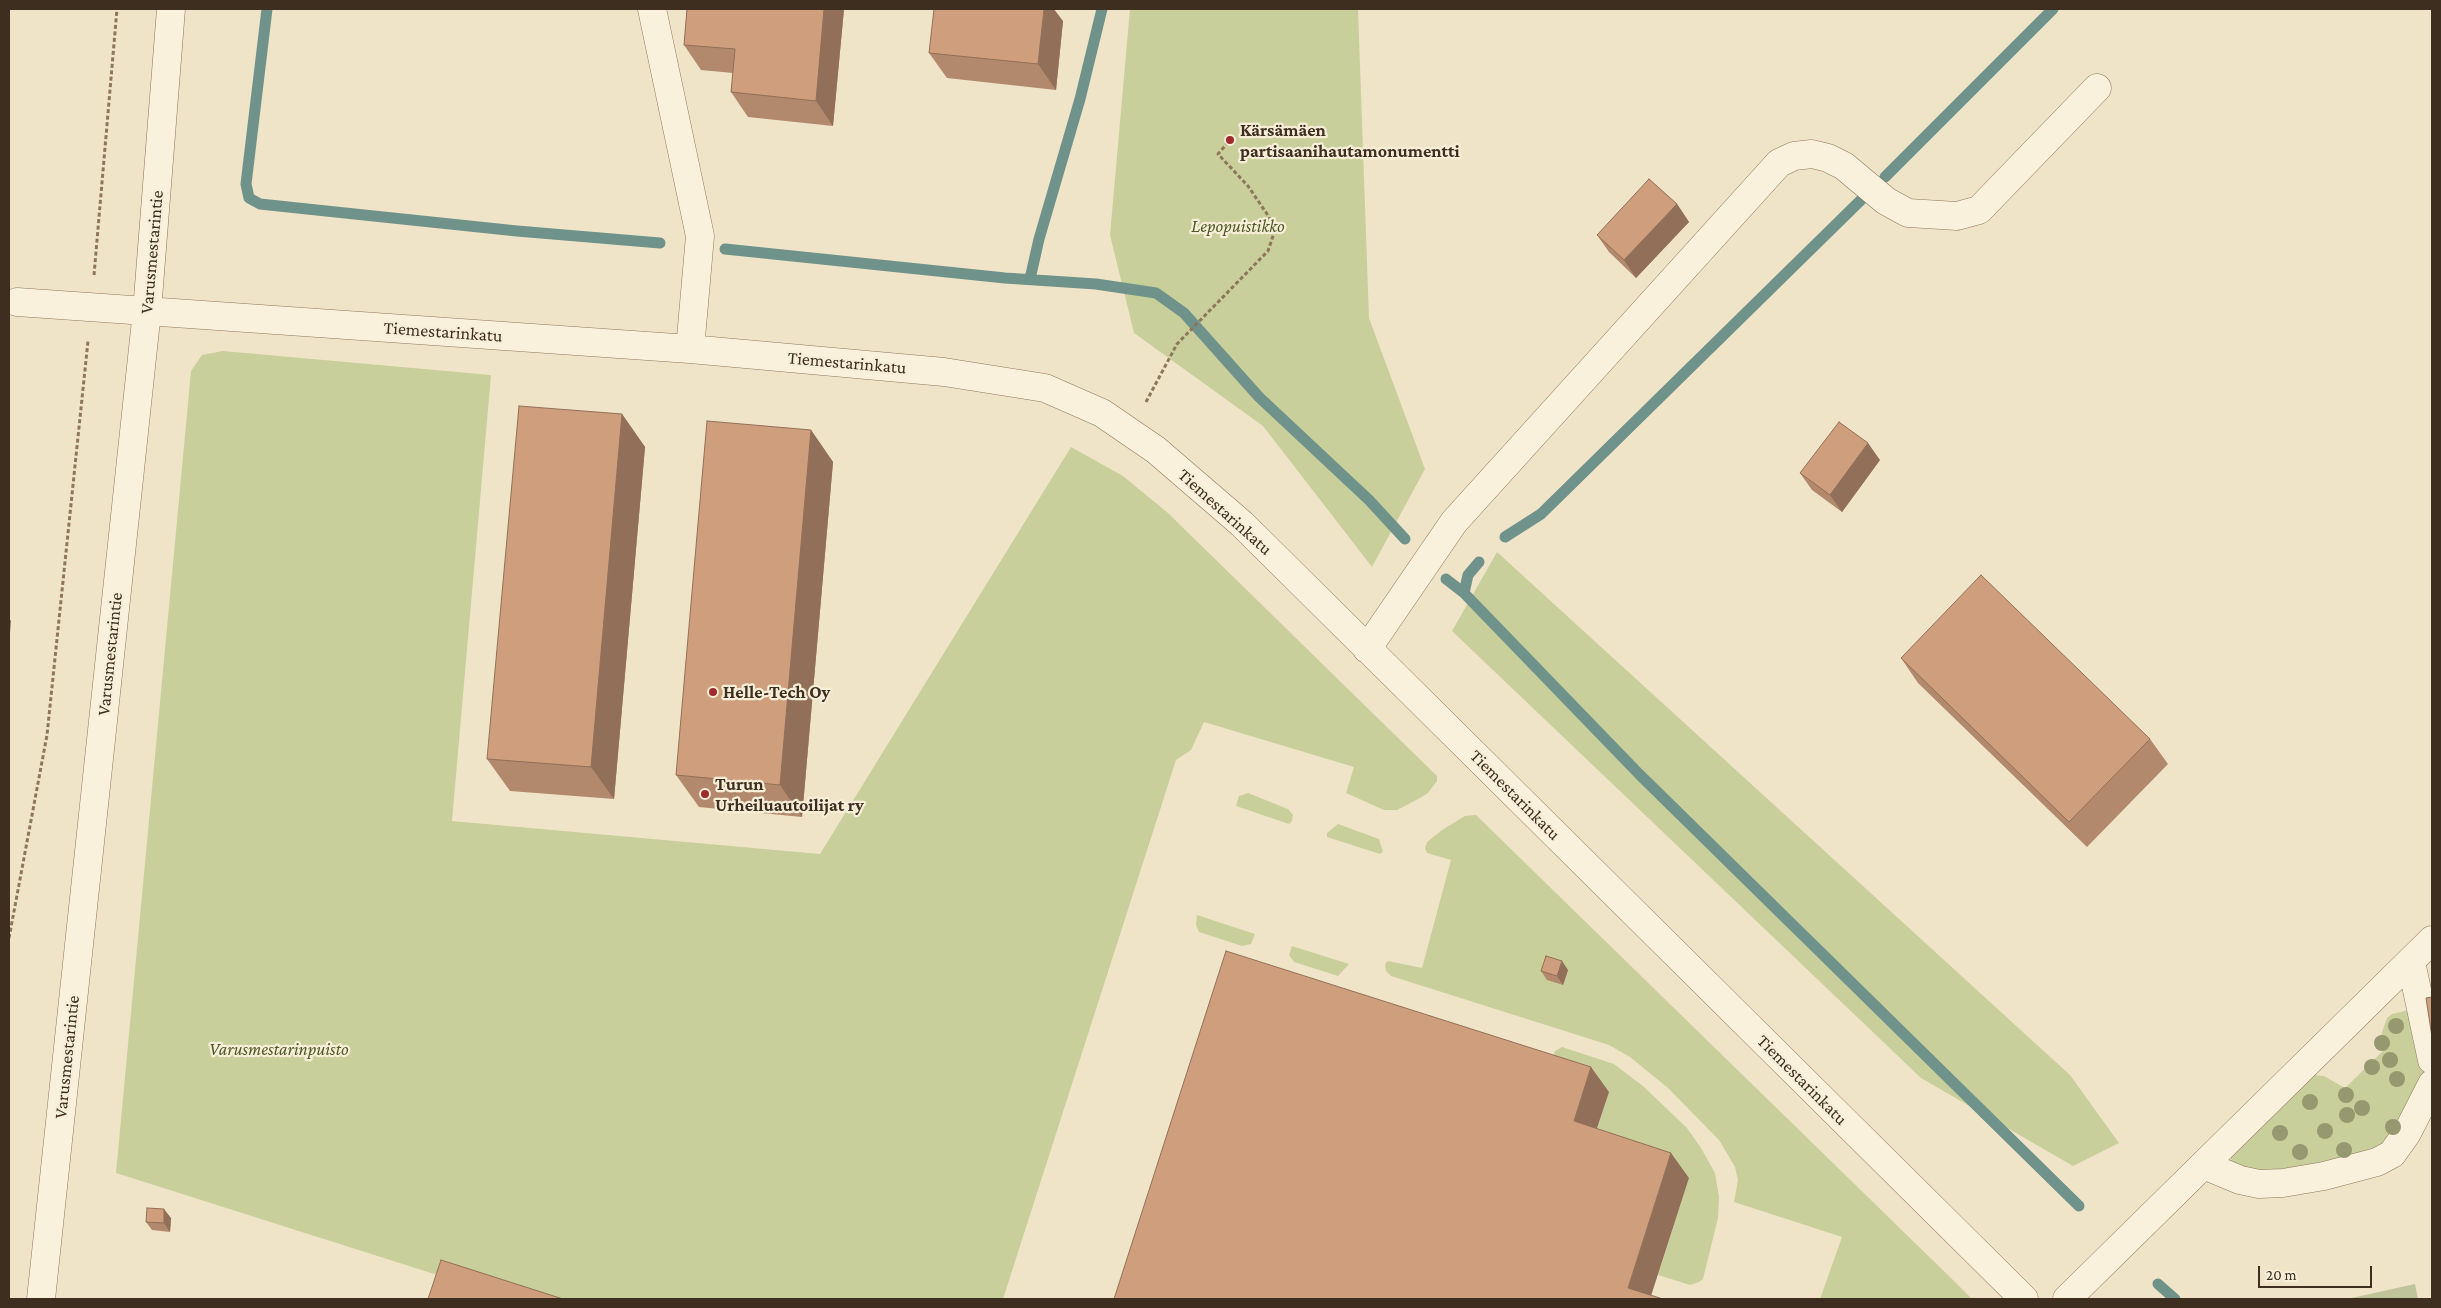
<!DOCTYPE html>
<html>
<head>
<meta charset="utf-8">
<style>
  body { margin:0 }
  #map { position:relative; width:2441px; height:1308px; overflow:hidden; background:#f0e4c8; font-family:"Crimson Pro",serif }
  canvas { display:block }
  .frame { position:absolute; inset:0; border:10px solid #3d2e20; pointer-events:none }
  .scale { position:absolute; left:2258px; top:1266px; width:114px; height:22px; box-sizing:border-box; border:2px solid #3d2e20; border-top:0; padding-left:6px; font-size:15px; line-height:18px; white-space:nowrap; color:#3d2e20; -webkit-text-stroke:4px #f7eed8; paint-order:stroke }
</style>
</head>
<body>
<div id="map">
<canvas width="2441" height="1308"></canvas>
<div class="frame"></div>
<div class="scale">20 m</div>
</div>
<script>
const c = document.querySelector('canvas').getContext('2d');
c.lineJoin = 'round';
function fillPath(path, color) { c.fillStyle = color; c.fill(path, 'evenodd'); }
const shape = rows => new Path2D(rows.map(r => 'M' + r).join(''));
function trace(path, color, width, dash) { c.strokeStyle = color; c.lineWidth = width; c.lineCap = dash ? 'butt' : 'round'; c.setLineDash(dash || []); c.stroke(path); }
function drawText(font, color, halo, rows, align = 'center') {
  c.font = font + ' "Crimson Pro",serif'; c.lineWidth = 4.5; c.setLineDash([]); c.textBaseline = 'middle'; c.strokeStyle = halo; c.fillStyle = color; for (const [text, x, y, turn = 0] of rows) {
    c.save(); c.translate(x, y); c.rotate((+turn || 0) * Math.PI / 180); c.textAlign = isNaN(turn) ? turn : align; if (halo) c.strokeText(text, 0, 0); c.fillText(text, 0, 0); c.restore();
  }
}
fillPath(shape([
  [1130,9,1358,9,1369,318,1425,469,1372,567,1263,426,1134,333,1110,235],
  [223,351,491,375,452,821,820,854,1071,447,1123,476,1168,513,1437,776,1437,781,1428,793,1420,798,1397,810,1384,810,1346,793,1354,767,1204,722,1191,750,1176,760,1003,1299,513,1299,116,1173,191,371,202,355],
  [1497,552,2070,1075,2119,1143,2073,1166,1921,1078,1452,631],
  [1248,793,1288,809,1293,815,1292,821,1289,824,1236,806,1239,796],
  [1476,815,1953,1280,1972,1299,1820,1299,1842,1237,1734,1202,1738,1180,1735,1167,1719,1140,1668,1088,1630,1057,1609,1045,1391,976,1386,971,1385,964,1388,961,1422,968,1451,860,1427,853,1425,848,1427,842,1442,830,1465,816],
  [1338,824,1379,839,1383,852,1380,854,1327,837,1327,833],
  [1197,915,1255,934,1251,944,1242,946,1199,932,1196,925],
  [1292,946,1349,964,1338,976,1294,962,1289,955],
  [2414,1009,2425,1073,2386,1148,2268,1177,2231,1162,2231,1156,2314,1075,2324,1076,2345,1088,2383,1051,2378,1044,2387,1018,2392,1014],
  [1562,1047,1614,1064,1643,1086,1687,1128,1701,1148,1715,1173,1719,1197,1718,1218,1703,1279,1699,1282,1690,1285,1658,1275,1689,1178,1591,1146,1548,1073,1555,1051]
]), '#c9cf9b');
fillPath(shape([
  [2415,1284,2418,1299,2347,1299]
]), '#bfc49a');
trace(shape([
  [267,9,246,184,249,198,260,204,326,211,517,231,660,243],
  [1885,177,2053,9],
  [725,249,1005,278,1096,284,1156,293,1184,313,1259,397,1369,500,1405,539],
  [1030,279,1039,239,1080,99,1102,9],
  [1505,537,1541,514,1863,198],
  [1446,579,1464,593,1639,774,2079,1206],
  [1464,593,1468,575,1479,562],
  [2158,1284,2175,1299]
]), '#6f938a', 11);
const minor = shape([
  [652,9,700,236,690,349],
  [17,302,690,349,944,372,1045,388,1102,413,1156,450,1242,524,2024,1299],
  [1367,649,1454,522,1779,163,1794,156,1812,154,1828,158,1844,166,1886,201,1908,213,1957,216,1979,210,2097,88],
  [2411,962,2432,1060],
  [2204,1165,2240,1180,2259,1184,2283,1183,2324,1176,2377,1162,2392,1154,2407,1133,2432,1084],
  [41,1299,147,311,171,9],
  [2067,1299,2432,940]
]);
trace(minor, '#8d765c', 29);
trace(shape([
  [94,275,117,9],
  [1146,402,1177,344,1268,251,1274,233,1269,217,1248,186,1218,154,1230,140],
  [9,938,47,735,88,341]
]), '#8d765c', 3, [4, 2.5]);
trace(minor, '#faf1dc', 28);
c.fillStyle = '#96986f';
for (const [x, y] of [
  [2396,1026],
  [2382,1043],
  [2390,1060],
  [2372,1067],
  [2397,1079],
  [2346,1095],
  [2310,1102],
  [2362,1108],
  [2347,1115],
  [2393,1127],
  [2325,1131],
  [2280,1133],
  [2344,1150],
  [2300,1152]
]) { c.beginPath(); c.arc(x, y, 8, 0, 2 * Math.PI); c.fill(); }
fillPath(shape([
  [687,9,844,9,833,126,748,117,731,92,733,73,701,70,684,45],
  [1063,21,1056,90,947,78,929,53],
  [1677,204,1689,222,1636,278,1609,252,1597,235],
  [622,414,645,447,614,799,510,791,487,759],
  [811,430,833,462,802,817,699,807,676,775],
  [1880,460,1842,512,1812,490,1800,473],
  [1901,658,2150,739,2168,764,2087,847,1918,683],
  [1568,970,1563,985,1547,980,1541,971],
  [171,1218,170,1232,152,1230,146,1222]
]), '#b2896c');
fillPath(shape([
  [824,9,844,9,833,126,816,101],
  [1044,9,1054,9,1063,21,1056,90,1038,64],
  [1677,204,1689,222,1636,278,1624,260],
  [622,414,645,447,614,799,591,767],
  [811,430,833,462,802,817,780,785],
  [1868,443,1880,460,1842,512,1830,495],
  [9,618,11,621,9,646],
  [1562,961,1568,970,1563,985,1557,976],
  [1591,1067,1609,1092,1591,1146,1574,1121],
  [1671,1153,1689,1178,1650,1299,1628,1288],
  [164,1209,171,1218,170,1232,164,1223]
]), '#916f58');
const building = shape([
  [687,9,824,9,816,101,731,92,735,49,684,45,687,9],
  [934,9,1044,9,1038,64,929,53,934,9],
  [1649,179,1677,204,1624,260,1597,235,1649,179],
  [519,406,622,414,591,767,487,759,519,406],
  [707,421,811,430,780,785,676,775,707,421],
  [1839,422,1868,443,1830,495,1800,473,1839,422],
  [1981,575,2150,739,2069,822,1901,658,1981,575],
  [1226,951,1591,1067,1574,1121,1671,1153,1628,1288,1663,1299,1114,1299,1226,951],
  [1546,956,1562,961,1557,976,1541,971,1546,956],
  [2432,997,2432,1037,2426,998,2432,997],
  [147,1208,164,1209,164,1223,146,1222,147,1208],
  [441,1260,563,1299,428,1299,441,1260]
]);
fillPath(building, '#cf9f7d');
trace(building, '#916f58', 1);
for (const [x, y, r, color] of [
  [1230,140,5,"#9e2a2b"],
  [713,692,5,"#9e2a2b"],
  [705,794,5,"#9e2a2b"]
]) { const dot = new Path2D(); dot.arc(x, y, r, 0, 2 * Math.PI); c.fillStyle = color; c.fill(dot); trace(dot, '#f7eed8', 2); }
drawText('bold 18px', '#3d2e20', '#f7eed8', [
  ["Kärsämäen",1240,130],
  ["partisaanihautamonumentti",1240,151],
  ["Helle-Tech Oy",723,692],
  ["Turun",715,784],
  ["Urheiluautoilijat ry",715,805]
], 'left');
drawText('italic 18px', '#4d5a26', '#f7eed8', [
  ["Lepopuistikko",1238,226],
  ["Varusmestarinpuisto",279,1049]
]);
drawText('18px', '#3d2e20', '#f7eed8', [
  ["Varusmestarintie",152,252,-85],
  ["Tiemestarinkatu",443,332,4],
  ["Tiemestarinkatu",847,363,5],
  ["Tiemestarinkatu",1225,512,42],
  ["Varusmestarintie",110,654,-84],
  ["Tiemestarinkatu",1515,795,45],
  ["Varusmestarintie",67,1057,-84],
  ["Tiemestarinkatu",1802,1080,45]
]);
</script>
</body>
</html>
